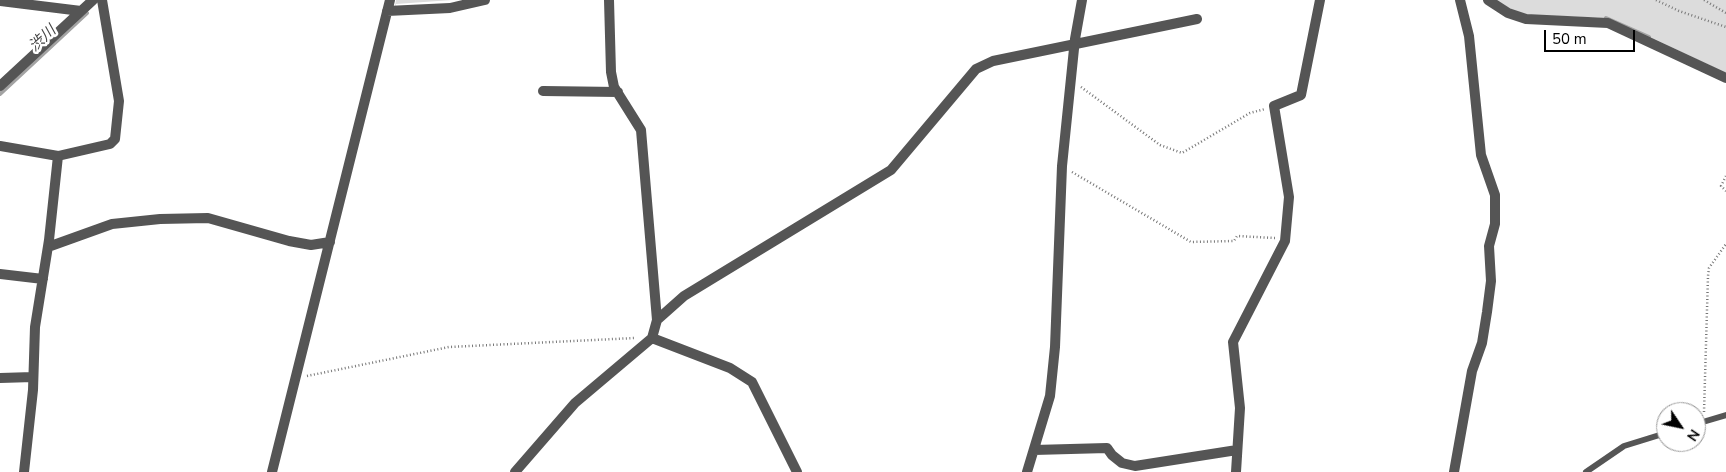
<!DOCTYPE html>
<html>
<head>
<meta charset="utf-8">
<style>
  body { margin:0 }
  #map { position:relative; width:1726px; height:472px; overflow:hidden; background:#fff; font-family:"Nunito Sans",sans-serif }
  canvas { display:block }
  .north { position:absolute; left:1656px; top:402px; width:50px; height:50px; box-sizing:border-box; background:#fff; border:1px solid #999; border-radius:50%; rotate:124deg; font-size:14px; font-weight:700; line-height:20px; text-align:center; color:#000 }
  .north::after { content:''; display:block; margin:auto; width:18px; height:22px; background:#000; clip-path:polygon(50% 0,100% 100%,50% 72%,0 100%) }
  .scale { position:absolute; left:1544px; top:30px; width:91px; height:22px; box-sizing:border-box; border:2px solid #000; border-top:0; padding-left:6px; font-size:15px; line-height:18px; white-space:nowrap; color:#000; -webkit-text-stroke:4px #fff; paint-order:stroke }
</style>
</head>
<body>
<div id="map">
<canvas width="1726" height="472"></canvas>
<div class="north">N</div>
<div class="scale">50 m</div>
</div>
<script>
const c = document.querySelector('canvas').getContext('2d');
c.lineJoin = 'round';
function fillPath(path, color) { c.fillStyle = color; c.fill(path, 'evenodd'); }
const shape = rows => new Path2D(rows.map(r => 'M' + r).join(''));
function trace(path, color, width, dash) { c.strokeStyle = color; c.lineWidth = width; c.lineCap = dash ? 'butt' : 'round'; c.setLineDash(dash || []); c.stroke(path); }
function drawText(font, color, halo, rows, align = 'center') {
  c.font = font + ' "Nunito Sans","Noto Sans JP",sans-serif'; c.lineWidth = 5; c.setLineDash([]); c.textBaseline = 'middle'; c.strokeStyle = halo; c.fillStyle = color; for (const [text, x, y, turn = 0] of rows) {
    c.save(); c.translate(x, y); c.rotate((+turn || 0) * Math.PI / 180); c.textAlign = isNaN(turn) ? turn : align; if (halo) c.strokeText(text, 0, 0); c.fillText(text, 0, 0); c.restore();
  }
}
fillPath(shape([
  [396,0,452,0,396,4,394,11],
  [1494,0,1726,0,1726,73,1610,18,1527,15,1510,10]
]), '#dcdcdc');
trace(shape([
  [1606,18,1649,37],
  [0,94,87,13]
]), '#a3a3a3', 4);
trace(shape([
  [1656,0,1679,11,1726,27],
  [1704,0,1726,13],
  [1081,87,1160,145,1182,153,1250,113,1265,109],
  [1072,172,1191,242,1234,241,1237,236,1275,238],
  [1726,176,1721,186,1726,191],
  [307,376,449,347,635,338],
  [1704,412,1708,276,1709,268,1726,244]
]), '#777', 2.5, [1, 2.5]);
trace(shape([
  [1696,424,1726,415],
  [1586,472,1624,446,1666,433]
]), '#555', 6);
trace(shape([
  [1488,0,1508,13,1526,19,1608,23,1726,78],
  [0,1,81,11],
  [387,11,450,8,485,0],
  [0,86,93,0],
  [543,91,618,92],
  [0,146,58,156,110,144,115,139,119,101,102,0],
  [48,247,112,224,160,219,208,218,289,241,311,245,330,242],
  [0,274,43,279],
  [657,320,684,296,891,170,976,69,993,61,1197,19],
  [652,338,730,368,752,382,797,472],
  [0,378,33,377],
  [1034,450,1107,448,1112,455,1122,463,1135,466,1237,450],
  [24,472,33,390,35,327,49,240,58,156],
  [272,472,390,0],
  [515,472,575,403,652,338,657,320,641,130,614,87,611,72,609,0],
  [1027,472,1050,396,1055,347,1062,166,1075,39,1082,0],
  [1236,472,1240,408,1233,342,1285,241,1289,197,1274,106,1301,95,1320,0],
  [1454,472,1472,371,1482,343,1487,312,1491,281,1489,246,1495,224,1495,195,1481,155,1469,36,1460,0]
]), '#555', 10);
drawText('italic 15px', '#444', '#fff', [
  ["渋川",43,39,-43]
]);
</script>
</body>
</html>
